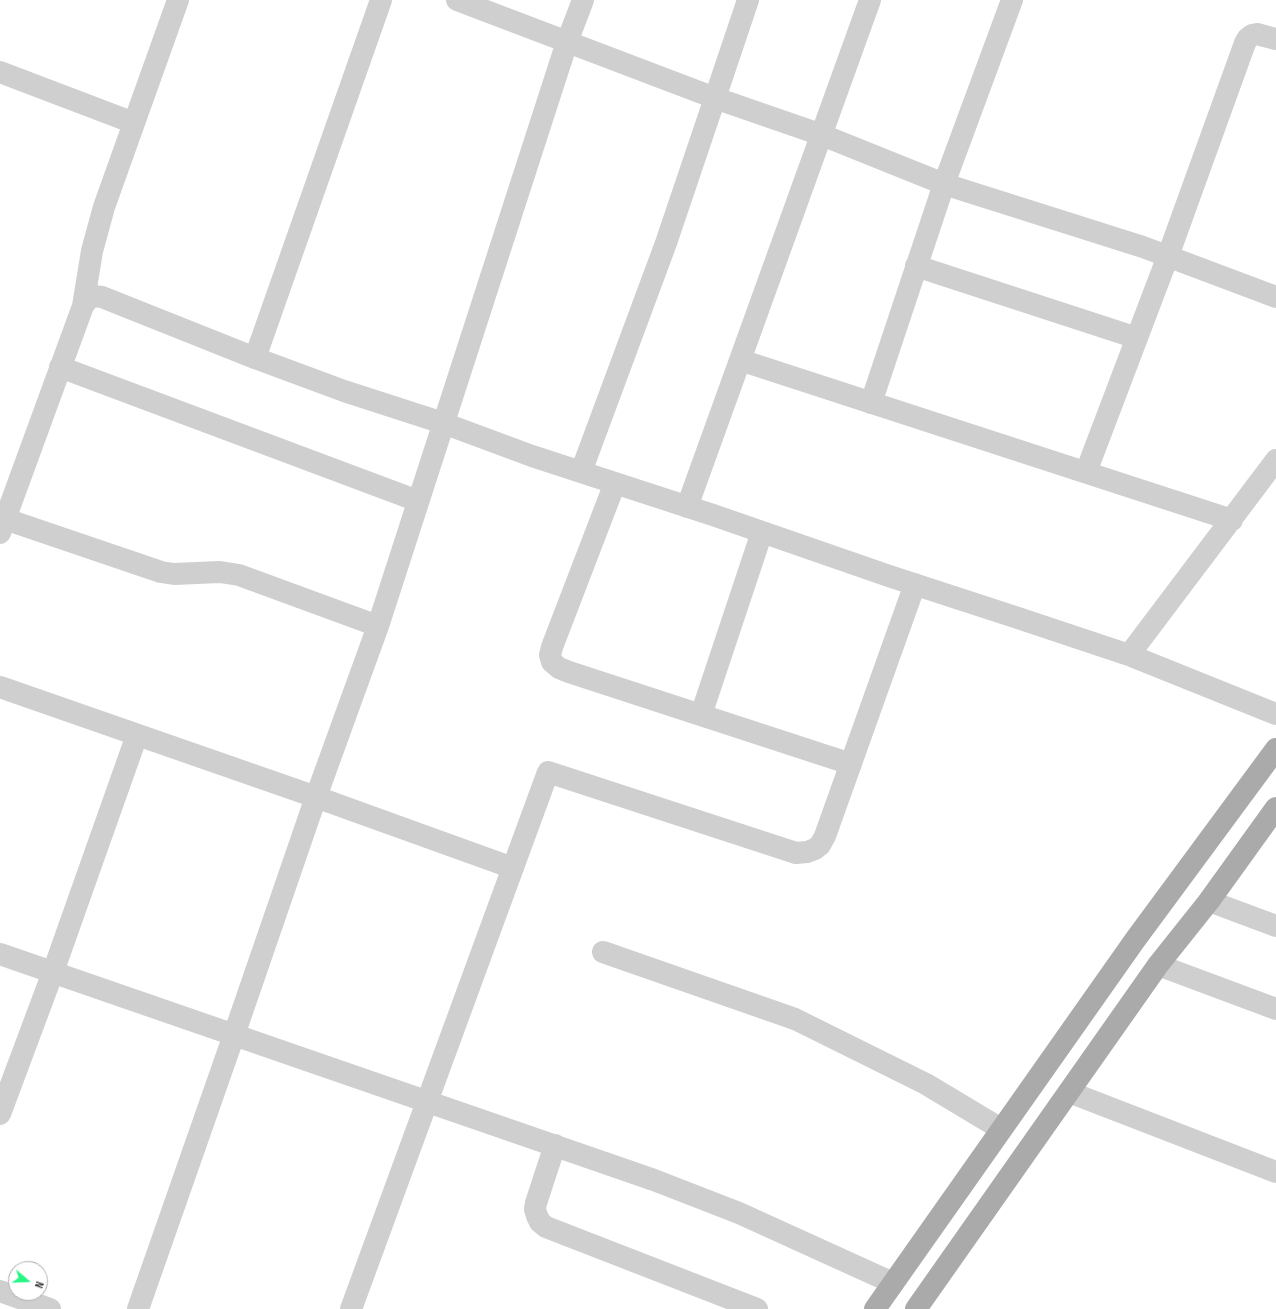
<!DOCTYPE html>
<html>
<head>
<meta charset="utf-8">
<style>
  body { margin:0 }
  #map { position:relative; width:1276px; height:1309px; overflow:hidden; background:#fff; font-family:"Sofia Sans Condensed",sans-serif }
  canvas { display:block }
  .north { position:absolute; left:8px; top:1261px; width:40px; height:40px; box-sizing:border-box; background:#fff; border:1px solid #adadad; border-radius:50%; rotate:109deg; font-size:11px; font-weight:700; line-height:16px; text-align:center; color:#323232 }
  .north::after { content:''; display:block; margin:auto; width:14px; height:18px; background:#25f784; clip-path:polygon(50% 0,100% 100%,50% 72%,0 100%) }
</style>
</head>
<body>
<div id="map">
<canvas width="1276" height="1309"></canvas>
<div class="north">N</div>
</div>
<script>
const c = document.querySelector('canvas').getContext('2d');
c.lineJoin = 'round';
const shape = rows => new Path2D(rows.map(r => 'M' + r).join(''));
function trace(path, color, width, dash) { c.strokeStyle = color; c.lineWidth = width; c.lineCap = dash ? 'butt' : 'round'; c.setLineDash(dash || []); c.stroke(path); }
trace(shape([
  [457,0,715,98,748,0],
  [0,72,134,123],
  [916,266,1137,338],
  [83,306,92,251,104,207,178,0],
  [255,358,381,0],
  [740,360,1232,520],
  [60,367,418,501],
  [871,403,944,184,1143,247,1276,297],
  [581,472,666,243,715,98,822,135,944,184,1012,0],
  [1086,472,1168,256,1245,43,1248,38,1252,35,1257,34,1276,39],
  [615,483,552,647,550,655,552,662,559,668,569,672,851,764],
  [687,507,870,0],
  [5,519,161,572,174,574,220,572,239,575,378,626],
  [0,533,83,306,88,299,94,296,102,297,255,358,344,391,443,423,532,456,713,515,889,576,1015,617,1129,655,1276,714],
  [1129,655,1276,460],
  [0,687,316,797,513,868],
  [701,715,762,532],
  [1209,901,1276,926],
  [603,952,795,1019,926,1084,1001,1129],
  [0,954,654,1180,739,1213,893,1283],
  [1158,965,1276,1009],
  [1069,1092,1276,1172],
  [0,1114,53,972,137,735],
  [555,1145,536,1203,535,1209,537,1216,540,1222,546,1227,757,1309],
  [0,1291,50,1309],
  [138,1309,234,1035,316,797,378,626,567,42,583,0],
  [351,1309,548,772,796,853,807,852,815,849,820,845,825,836,915,584]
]), '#cfcfcf', 22);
trace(shape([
  [875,1309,1135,940,1276,749],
  [916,1309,1158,965,1209,901,1276,808]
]), '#aaa', 22);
</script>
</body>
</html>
